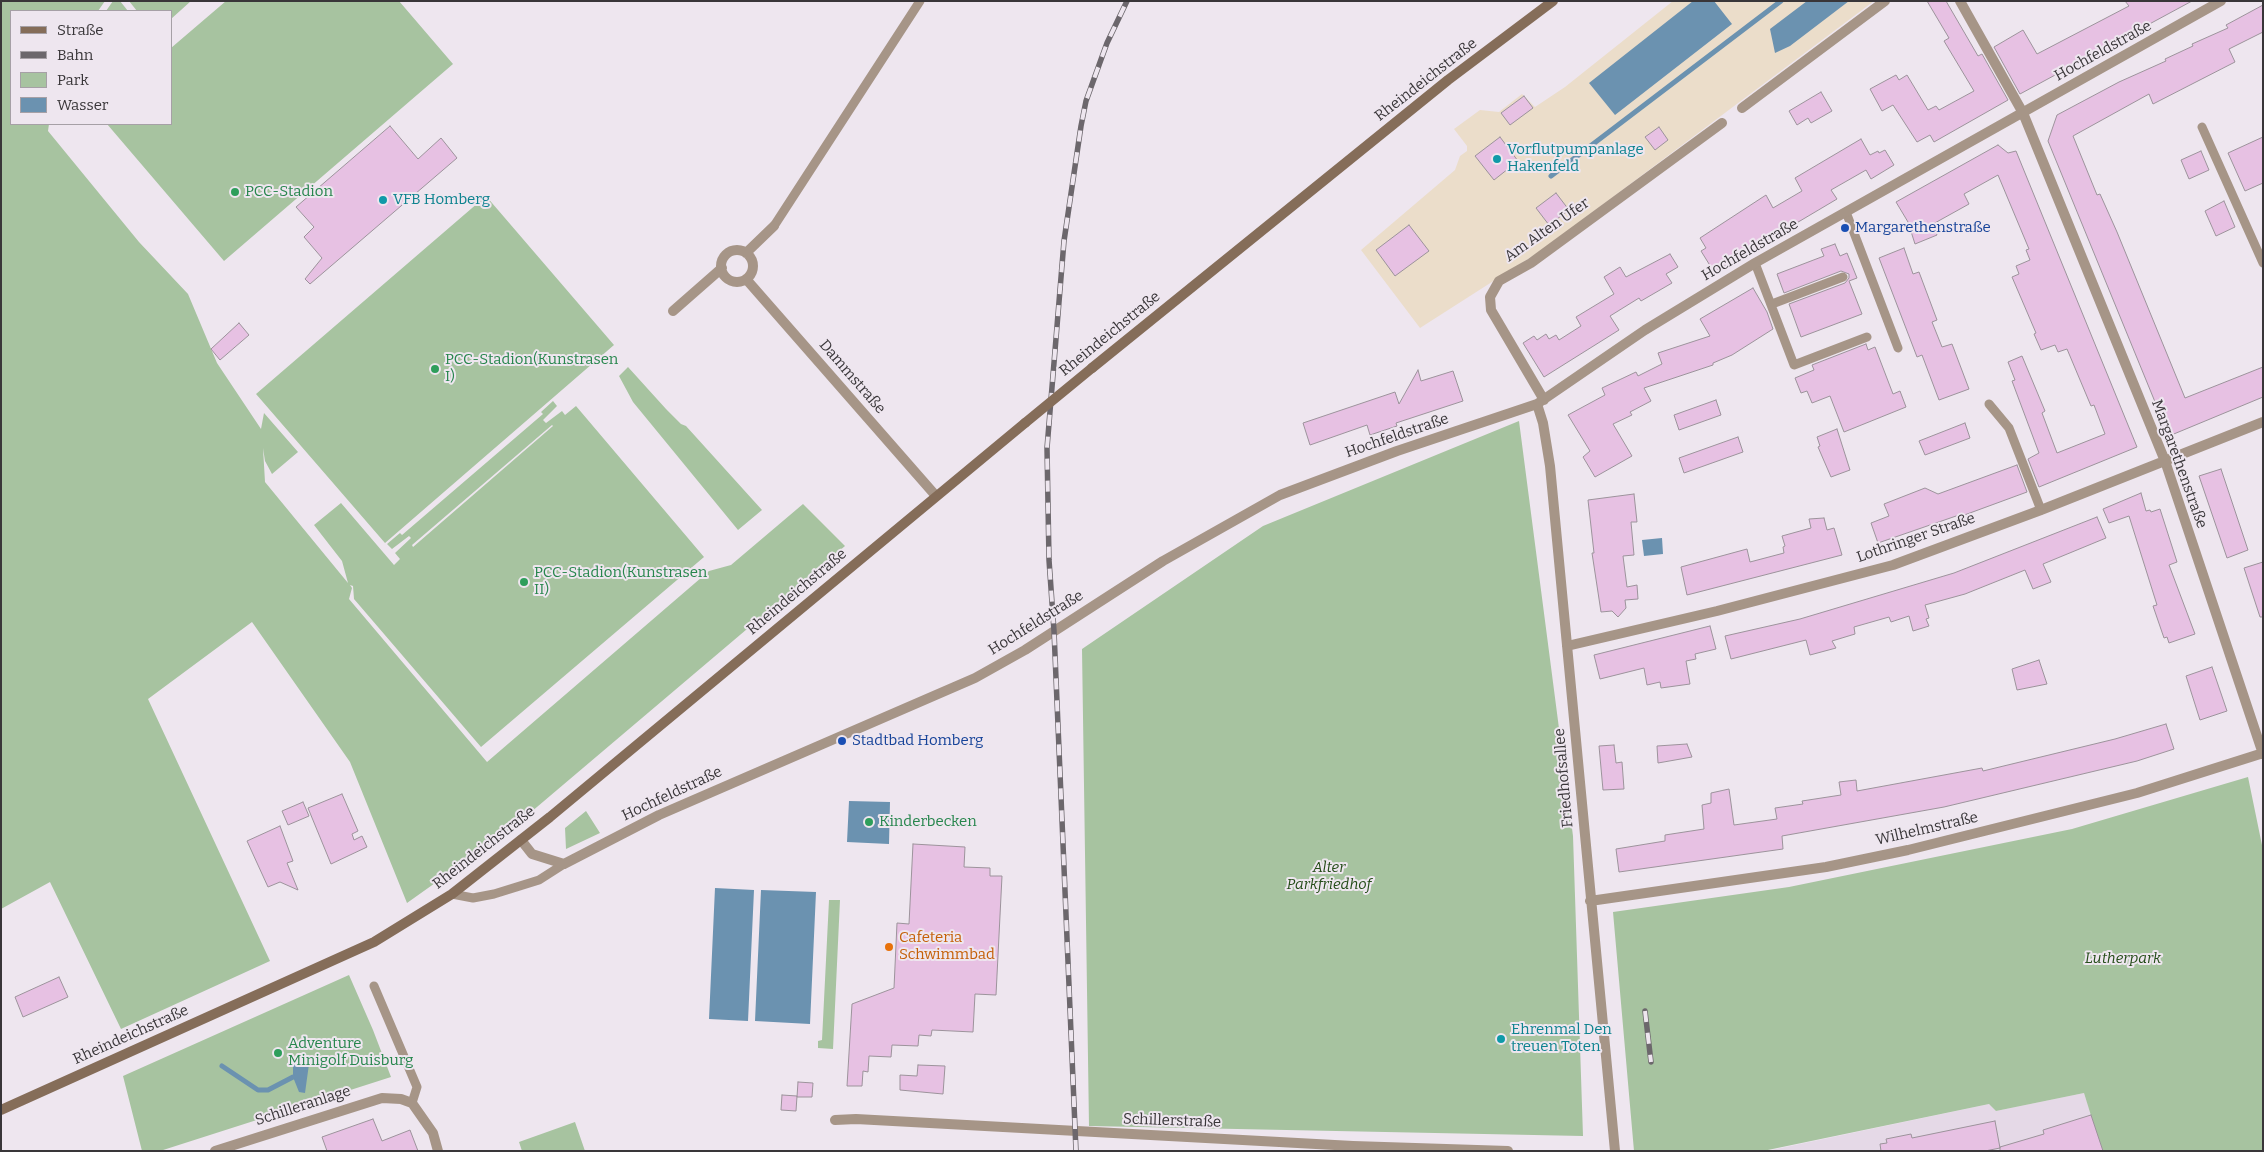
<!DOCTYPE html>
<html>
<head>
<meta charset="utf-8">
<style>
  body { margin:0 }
  #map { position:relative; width:2264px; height:1152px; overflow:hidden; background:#eee6ef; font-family:Bitter,serif }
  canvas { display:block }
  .frame { position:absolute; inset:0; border:2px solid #393639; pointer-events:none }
  .legend { position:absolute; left:10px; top:10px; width:162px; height:115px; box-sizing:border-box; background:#eee6ef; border:1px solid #a6a0a6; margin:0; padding:6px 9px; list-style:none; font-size:15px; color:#393639 }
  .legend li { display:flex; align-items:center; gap:10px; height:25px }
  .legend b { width:25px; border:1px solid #a6a0a6 }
</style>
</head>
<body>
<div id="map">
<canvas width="2264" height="1152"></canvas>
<div class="frame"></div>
<ul class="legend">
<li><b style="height:6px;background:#856d59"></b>Straße</li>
<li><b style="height:6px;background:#6c676c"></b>Bahn</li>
<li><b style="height:14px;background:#a7c3a0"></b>Park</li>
<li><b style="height:14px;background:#6b92b0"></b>Wasser</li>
</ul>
</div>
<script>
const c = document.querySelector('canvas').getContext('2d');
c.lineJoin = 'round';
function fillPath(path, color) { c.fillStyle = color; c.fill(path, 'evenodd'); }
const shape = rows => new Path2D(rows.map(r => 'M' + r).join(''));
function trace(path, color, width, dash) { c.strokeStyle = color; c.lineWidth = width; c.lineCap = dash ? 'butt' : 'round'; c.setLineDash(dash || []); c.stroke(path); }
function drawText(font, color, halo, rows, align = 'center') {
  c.font = font + ' Bitter,serif'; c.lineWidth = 4; c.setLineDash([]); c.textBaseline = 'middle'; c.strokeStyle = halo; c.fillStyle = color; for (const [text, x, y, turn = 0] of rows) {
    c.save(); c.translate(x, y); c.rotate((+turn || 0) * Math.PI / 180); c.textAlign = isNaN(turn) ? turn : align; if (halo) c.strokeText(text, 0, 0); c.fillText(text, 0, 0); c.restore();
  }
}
fillPath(shape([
  [1673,1,1874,1,1545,248,1420,328,1361,250,1455,170,1460,156,1467,151,1467,146,1454,129,1480,110,1499,112,1522,94,1535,107,1565,87]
]), '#ebddca');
fillPath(shape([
  [2084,1093,2103,1151,1767,1151,1989,1104,1996,1111]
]), '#e5d9e7');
fillPath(shape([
  [1,1,105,1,98,11,11,11,11,124,49,124,48,131,139,242,188,294,217,363,261,429,264,413,298,452,272,474,265,461,263,448,265,482,348,583,342,561,314,525,341,503,394,565,400,559,395,553,411,538,409,536,392,549,387,544,400,533,402,535,543,414,541,412,553,401,557,406,543,420,546,423,562,411,565,415,576,406,704,557,481,747,354,599,353,586,350,585,352,588,349,599,487,762,709,571,731,565,803,504,845,546,511,829,407,903,350,762,252,622,148,699,270,961,121,1029,50,882,1,909],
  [552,425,553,426,413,547,412,545],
  [113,1,120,1,128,11,106,11],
  [129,1,191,1,171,19,171,11,137,11],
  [226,1,399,1,453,64,224,261,107,124,171,124,171,48],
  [486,196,614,345,385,543,256,394],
  [628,367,666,409,681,424,686,426,762,510,738,530,633,402,619,376],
  [1519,421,1573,836,1583,1136,1089,1126,1082,649,1263,526],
  [2248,777,2263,850,2263,1151,2102,1151,2084,1093,1996,1111,1989,1104,1763,1151,1634,1151,1613,912,1789,887,2072,829],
  [586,811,600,833,566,849,565,828],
  [829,900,840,900,833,1049,818,1048,818,1041,822,1040],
  [349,975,373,1030,391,1077,160,1151,142,1151,123,1076],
  [575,1122,585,1151,522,1151,519,1142]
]), '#a7c3a0');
fillPath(shape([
  [1693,1,1714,1,1732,24,1615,115,1589,83],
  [1807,1,1849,1,1790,46,1775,53,1770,29],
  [1662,538,1663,554,1644,556,1642,540],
  [849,801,890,802,889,844,847,842],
  [715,888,754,890,748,1021,709,1019],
  [761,890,816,892,810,1024,755,1021],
  [299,1057,306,1058,309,1064,305,1093,299,1092,293,1077,293,1061]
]), '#6b92b0');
trace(shape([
  [1551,176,1781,1],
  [222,1066,258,1090,268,1090,293,1077]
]), '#6b92b0', 5);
const building = shape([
  [1927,1,1946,1,1978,56,1982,54,2008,100,1934,142,1930,135,1917,142,1893,105,1882,111,1870,89,1896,75,1899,80,1907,75,1928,110,1936,106,1939,110,1974,91,1944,41,1949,38,1927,1],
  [2125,1,2192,1,2020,94,1994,47,2023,30,2037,54,2129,6,2125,1],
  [2263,5,2263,32,2229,49,2235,62,2153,104,2149,94,2073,136,2097,195,2100,194,2117,232,2185,398,2263,367,2263,397,2169,436,2048,141,2057,115,2119,82,2166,61,2165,59,2193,46,2192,44,2228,28,2226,25,2263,5],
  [1821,92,1832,111,1811,123,1808,118,1797,125,1789,111,1821,92],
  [1524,96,1533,108,1510,125,1501,113,1524,96],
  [390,126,418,159,441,138,457,158,310,284,305,279,322,258,304,237,314,227,296,207,390,126],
  [1659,127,1668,140,1655,150,1645,137,1659,127],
  [1500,137,1518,161,1494,180,1475,156,1500,137],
  [2263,137,2263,183,2245,191,2228,153,2263,137],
  [1861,139,1870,155,1878,151,1879,153,1885,150,1894,165,1871,179,1866,170,1831,190,1837,199,1714,272,1701,251,1706,248,1700,238,1766,195,1773,208,1802,191,1795,178,1861,139],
  [1998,145,2008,153,2016,151,2137,447,2039,487,2028,459,2039,453,2012,381,2015,380,2008,362,2022,356,2045,411,2042,413,2057,453,2105,434,2094,405,2091,406,2067,349,2058,352,2055,345,2041,350,2034,334,2036,333,2012,277,2019,274,2016,266,2030,260,2026,250,2029,249,1998,175,1964,194,1969,204,1933,224,1937,235,1915,244,1908,222,1896,202,1998,145],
  [2201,151,2209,170,2189,179,2181,160,2201,151],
  [1556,193,1569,210,1549,225,1536,208,1556,193],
  [2224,201,2235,227,2216,236,2205,211,2224,201],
  [1409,225,1429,251,1395,276,1376,250,1409,225],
  [1835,244,1840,256,1847,253,1857,278,1849,281,1862,314,1801,337,1789,304,1845,283,1849,278,1849,274,1841,271,1784,293,1777,274,1824,256,1821,249,1835,244],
  [1904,248,1913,274,1919,272,1937,320,1932,322,1942,347,1952,344,1969,389,1939,400,1922,355,1917,357,1879,258,1904,248],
  [1670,254,1678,267,1666,274,1672,283,1641,301,1639,298,1610,316,1619,330,1544,377,1523,343,1534,336,1537,340,1546,334,1549,339,1556,335,1559,340,1581,326,1576,317,1614,294,1604,277,1620,267,1626,277,1670,254],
  [1753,288,1767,312,1773,329,1732,355,1713,363,1713,365,1644,388,1651,401,1630,412,1632,415,1613,424,1632,456,1595,477,1583,457,1590,451,1568,415,1605,395,1602,388,1636,372,1638,376,1662,364,1658,353,1710,336,1700,319,1753,288],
  [239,323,249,335,220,360,211,349,239,323],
  [1866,344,1868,350,1875,347,1893,394,1900,391,1906,407,1844,432,1830,396,1812,403,1807,391,1801,393,1795,378,1814,370,1812,365,1866,344],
  [1418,370,1421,381,1453,371,1463,401,1396,423,1397,426,1370,435,1367,425,1310,445,1303,423,1395,392,1399,404,1418,370],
  [1716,400,1721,415,1679,430,1674,415,1716,400],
  [1965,423,1970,438,1925,455,1919,441,1965,423],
  [1837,429,1850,470,1831,477,1818,447,1820,446,1817,437,1837,429],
  [1738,437,1743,452,1684,473,1679,458,1738,437],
  [2017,465,2027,492,1959,517,1959,515,1878,543,1871,523,1889,516,1884,504,1925,488,1938,494,2017,465],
  [2221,469,2248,550,2227,558,2199,476,2221,469],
  [2141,493,2146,511,2150,510,2151,512,2160,509,2177,562,2169,565,2195,634,2169,643,2167,637,2164,638,2153,606,2157,605,2129,516,2109,523,2103,509,2141,493],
  [1634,494,1637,522,1631,522,1634,555,1623,556,1627,587,1637,585,1638,599,1625,600,1626,608,1618,617,1612,611,1601,612,1592,553,1594,553,1588,500,1634,494],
  [2097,517,2106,538,2043,564,2051,582,2033,589,2025,570,1965,594,1925,605,1929,618,1926,619,1929,626,1913,631,1909,616,1891,622,1889,617,1854,627,1855,634,1832,641,1836,648,1810,655,1806,640,1731,659,1725,636,1800,619,1954,573,2097,517],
  [1824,518,1827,530,1834,528,1842,555,1687,595,1681,567,1747,549,1750,562,1784,553,1783,547,1785,546,1782,536,1811,528,1809,519,1824,518],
  [2263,562,2263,617,2260,617,2244,568,2263,562],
  [1710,626,1716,649,1695,654,1696,659,1686,661,1690,684,1661,688,1660,682,1647,685,1644,668,1600,679,1594,655,1710,626],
  [2039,660,2047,684,2017,690,2012,669,2039,660],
  [2212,667,2227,711,2200,720,2186,676,2212,667],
  [2166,724,2174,749,2137,761,1944,807,1782,836,1783,849,1619,872,1616,849,1665,841,1665,835,1704,829,1702,805,1711,803,1711,793,1729,789,1734,825,1777,819,1775,808,1803,804,1802,801,1841,795,1839,782,1856,780,1857,791,1982,768,1983,771,2115,739,2166,724],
  [1687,744,1692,757,1658,763,1657,746,1687,744],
  [1614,745,1616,763,1622,762,1624,789,1603,790,1599,746,1614,745],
  [342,794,358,831,352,834,354,840,362,836,367,847,331,864,308,808,342,794],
  [303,802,309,816,288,825,282,811,303,802],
  [280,826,293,861,287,863,298,890,280,882,268,887,247,841,280,826],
  [913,844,965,847,964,867,990,868,990,876,1002,876,996,995,975,994,973,1032,932,1030,931,1036,919,1035,918,1046,892,1045,891,1057,869,1056,868,1072,863,1071,862,1086,847,1086,852,1004,894,988,897,923,909,924,913,844],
  [59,977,68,997,23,1017,15,997,59,977],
  [918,1065,945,1066,943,1094,900,1090,900,1075,917,1076,918,1065],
  [798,1082,813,1083,812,1097,797,1097,798,1082],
  [782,1095,797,1096,796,1111,781,1110,782,1095],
  [2091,1115,2103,1151,2000,1151,2000,1147,2044,1134,2043,1130,2091,1115],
  [373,1119,382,1141,410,1130,418,1151,327,1151,322,1137,373,1119],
  [1995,1121,2000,1148,1985,1151,1881,1151,1880,1144,1887,1143,1886,1139,1911,1134,1912,1138,1995,1121]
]);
fillPath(building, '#e7c1e3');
trace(building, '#9c939b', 1);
trace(shape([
  [2202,127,2263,263],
  [1846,212,1898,348],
  [774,226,920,1],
  [1755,263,1794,365,1867,337],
  [1772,304,1843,277],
  [1989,404,2009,428,2041,510],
  [452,894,473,898,494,894,539,880,564,864],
  [374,986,417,1087,412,1103]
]), '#a69587', 9);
trace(shape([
  [1960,1,2023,113,2165,461,2263,754],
  [1742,108,1885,1],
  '721 266a16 16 0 1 1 32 0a16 16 0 1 1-32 0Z',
  [746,253,774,226],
  [746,279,936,496],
  [673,311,722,268],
  [1544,400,1491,310,1490,297,1499,281,1531,263,1722,123],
  [1537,404,1543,423,1550,466,1615,1151],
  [1567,646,1717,611,1893,565,2041,510,2263,422],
  [521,840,532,854,564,864,659,815,975,678,1025,650,1163,561,1280,495,1397,451,1537,404,1645,330,1755,263,2221,1],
  [1590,901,1826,867,1908,850,2137,793,2263,753],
  [835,1120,856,1119,1353,1146,1508,1151],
  [215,1151,382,1098,401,1099,412,1103,433,1133,438,1151]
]), '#a69587', 10);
trace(shape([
  [1092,368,1448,80,1553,1],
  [1,1110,374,942,452,894,550,817,1025,423]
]), '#856d59', 10);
const rail = shape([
  [1645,1011,1651,1062],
  [1076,1151,1054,631,1049,560,1047,448,1064,241,1081,126,1086,101,1107,43,1127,1]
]);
trace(rail, '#6c676c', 5.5);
trace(rail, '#eee6ef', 4, [11]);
trace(shape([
  [1025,423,1092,368]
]), '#856d59', 10);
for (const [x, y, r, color] of [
  [1497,159,5,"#0f9aa8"],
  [235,192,5,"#2e9e5b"],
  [383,200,5,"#0f9aa8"],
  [1845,228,5,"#1a4fb4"],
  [435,369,5,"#2e9e5b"],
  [524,582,5,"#2e9e5b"],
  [842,741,5,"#1a4fb4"],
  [869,822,5,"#2e9e5b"],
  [889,947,5,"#e8710a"],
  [1501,1039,5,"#0f9aa8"],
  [278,1053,5,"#2e9e5b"]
]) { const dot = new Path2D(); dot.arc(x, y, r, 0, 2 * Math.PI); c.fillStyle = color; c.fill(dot); trace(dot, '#eee6ef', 2); }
drawText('15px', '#393639', '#eee6ef', [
  ["Hochfeldstraße",2103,51,-29],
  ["Rheindeichstraße",1426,80,-38],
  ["Am Alten Ufer",1547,230,-35],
  ["Hochfeldstraße",1750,250,-30],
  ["Rheindeichstraße",1110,334,-39],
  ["Dammstraße",852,377,49],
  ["Hochfeldstraße",1397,436,-19],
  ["Margarethenstraße",2179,464,70],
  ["Lothringer Straße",1916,538,-19],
  ["Rheindeichstraße",797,592,-40],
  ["Hochfeldstraße",1036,623,-32],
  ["Friedhofsallee",1564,778,-95],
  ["Hochfeldstraße",672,794,-25],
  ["Wilhelmstraße",1927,829,-13],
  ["Rheindeichstraße",484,848,-38],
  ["Rheindeichstraße",131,1035,-24],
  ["Schilleranlage",303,1106,-18],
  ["Schillerstraße",1172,1121,2]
]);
drawText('15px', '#0d838f', '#eee6ef', [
  ["Vorflutpumpanlage",1507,150],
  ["Hakenfeld",1507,167],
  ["VFB Homberg",393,200],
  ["Ehrenmal Den",1511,1030],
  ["treuen Toten",1511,1047]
], 'left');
drawText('15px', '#27864d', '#eee6ef', [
  ["PCC-Stadion",245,192],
  ["PCC-Stadion(Kunstrasen",445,360],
  ["I)",445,377],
  ["PCC-Stadion(Kunstrasen",534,573],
  ["II)",534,590],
  ["Kinderbecken",879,822],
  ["Adventure",288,1044],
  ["Minigolf Duisburg",288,1061]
], 'left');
drawText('15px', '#164399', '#eee6ef', [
  ["Margarethenstraße",1855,228],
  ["Stadtbad Homberg",852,741]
], 'left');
drawText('italic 15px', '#244c18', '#eee6ef', [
  ["Alter",1329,868],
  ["Parkfriedhof",1329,885],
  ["Lutherpark",2123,959]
]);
drawText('15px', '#c56008', '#eee6ef', [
  ["Cafeteria",899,938],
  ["Schwimmbad",899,955]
], 'left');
</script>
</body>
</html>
